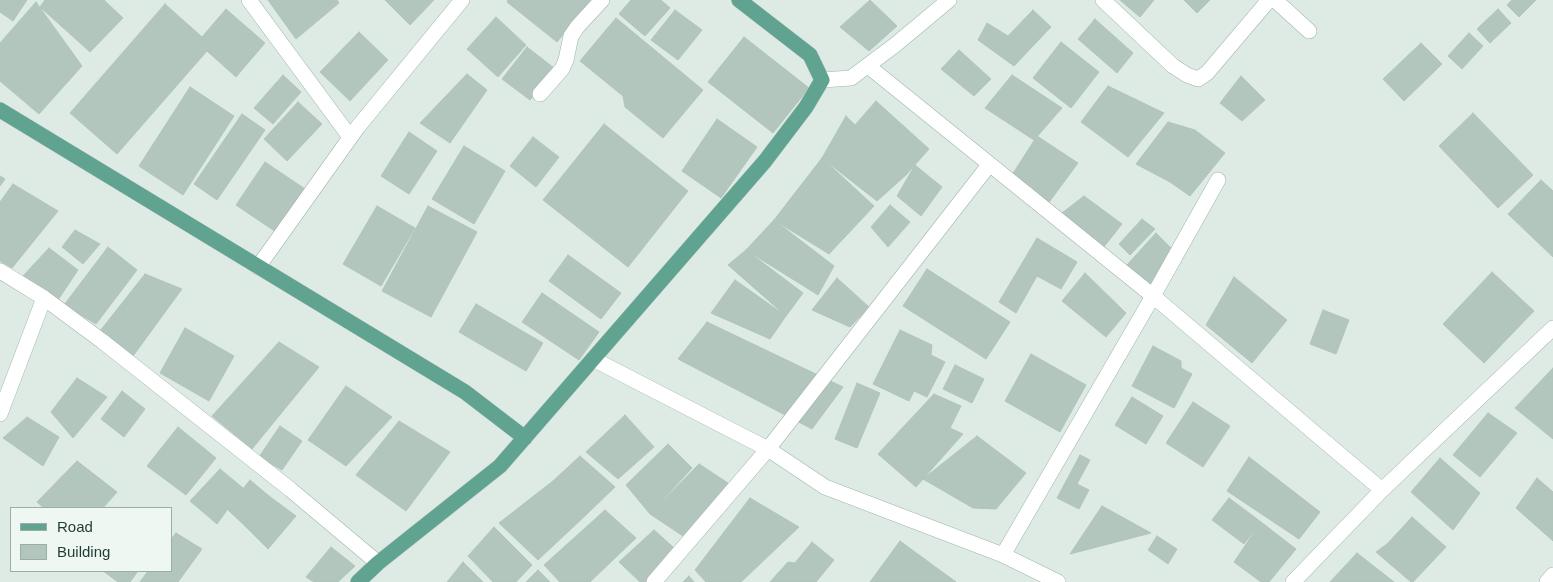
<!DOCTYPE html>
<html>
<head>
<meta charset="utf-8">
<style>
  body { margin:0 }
  #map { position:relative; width:1553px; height:582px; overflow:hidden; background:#deebe5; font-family:Helvetica,sans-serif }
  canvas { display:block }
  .legend { position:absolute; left:10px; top:507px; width:162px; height:65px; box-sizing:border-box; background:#eff7f3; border:1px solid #9caca6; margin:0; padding:6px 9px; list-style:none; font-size:15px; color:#1f3b33 }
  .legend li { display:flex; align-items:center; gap:10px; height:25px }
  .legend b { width:25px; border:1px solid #9caca6 }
</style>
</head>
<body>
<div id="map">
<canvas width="1553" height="582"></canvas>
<ul class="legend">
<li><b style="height:6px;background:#60a390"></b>Road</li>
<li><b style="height:14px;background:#b3c6be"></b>Building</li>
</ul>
</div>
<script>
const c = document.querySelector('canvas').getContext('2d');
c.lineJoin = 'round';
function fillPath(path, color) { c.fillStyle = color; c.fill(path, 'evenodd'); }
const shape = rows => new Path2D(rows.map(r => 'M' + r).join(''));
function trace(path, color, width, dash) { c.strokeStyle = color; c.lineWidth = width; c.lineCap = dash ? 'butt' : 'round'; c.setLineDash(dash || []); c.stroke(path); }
const building = shape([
  [0,0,27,0,13,21,0,12,0,0],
  [45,0,104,0,123,18,90,52,40,7,45,0],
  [268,0,337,0,339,3,296,39,268,0],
  [385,0,434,0,410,25,385,0],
  [508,0,591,0,557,42,507,2,508,0],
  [631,0,661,0,670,8,645,36,619,14,631,0],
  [870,0,897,26,869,51,840,27,870,0],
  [1120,0,1154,0,1140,17,1120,0],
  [1184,0,1210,0,1197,13,1184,0],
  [1512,0,1536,0,1519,17,1507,5,1512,0],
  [36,2,82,66,39,114,0,81,0,43,36,2],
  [165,4,202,37,226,9,265,43,236,77,207,51,117,154,70,113,165,4],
  [1498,9,1511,23,1490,43,1477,29,1498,9],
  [675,10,702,30,678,60,651,40,675,10],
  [1033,10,1051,27,1014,66,978,40,987,23,1008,36,1033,10],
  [496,17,526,45,498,77,467,49,496,17],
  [616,18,703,90,663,138,625,107,623,96,580,61,616,18],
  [1095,19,1133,53,1117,73,1078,39,1095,19],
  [359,32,388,60,350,101,320,72,359,32],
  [1469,33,1483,46,1462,69,1448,56,1469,33],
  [744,37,809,88,773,133,708,82,744,37],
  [1061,42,1099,72,1071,108,1033,78,1061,42],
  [1421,43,1442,64,1404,101,1383,79,1421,43],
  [527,47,554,68,530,100,502,79,527,47],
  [959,50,991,79,974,96,941,69,959,50],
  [467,74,487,90,450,143,420,123,467,74],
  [283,75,301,92,273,124,254,108,283,75],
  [1012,75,1062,108,1034,140,985,108,1012,75],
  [1241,76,1265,100,1242,121,1220,103,1241,76],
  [1108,86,1164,113,1128,157,1081,122,1108,86],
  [190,87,234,116,183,195,139,166,190,87],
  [876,101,929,149,906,175,855,125,876,101],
  [298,102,322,124,287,161,264,139,298,102],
  [1473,113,1533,175,1498,208,1439,146,1473,113],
  [242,114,265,130,217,200,194,184,242,114],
  [846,116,906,175,877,201,822,158,846,116],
  [717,119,757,147,721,198,682,171,717,119],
  [1168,122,1195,130,1225,153,1190,196,1170,182,1136,164,1168,122],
  [604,124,688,191,628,267,543,200,604,124],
  [409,132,437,151,409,194,381,176,409,132],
  [1037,136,1078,163,1044,209,1012,175,1037,136],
  [533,137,559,157,536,187,510,166,533,137],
  [464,146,505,171,474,224,432,199,464,146],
  [822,158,874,206,829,254,774,220,822,158],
  [265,162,305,189,276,232,236,205,265,162],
  [915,165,942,187,921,216,897,196,915,165],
  [0,176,5,179,0,186,0,176],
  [1541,180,1553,191,1553,257,1508,214,1541,180],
  [13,184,58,211,12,268,0,261,0,202,13,184],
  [1084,196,1122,224,1103,248,1062,213,1084,196],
  [890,205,910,222,888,247,871,227,890,205],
  [377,206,415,228,381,286,343,264,377,206],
  [428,206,477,232,431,317,382,291,428,206],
  [1142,219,1155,229,1130,255,1119,244,1142,219],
  [774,220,834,266,818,295,746,250,774,220],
  [75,230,100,244,83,264,62,247,75,230],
  [1156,233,1173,250,1152,285,1126,266,1156,233],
  [1037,238,1077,262,1061,289,1037,276,1016,313,999,302,1037,238],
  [108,247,137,270,96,324,64,305,108,247],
  [49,248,78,270,58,300,22,277,49,248],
  [746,250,803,293,786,316,728,265,746,250],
  [568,255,621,293,601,319,549,281,568,255],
  [927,269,1010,322,986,359,903,306,927,269],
  [1492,272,1534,311,1484,363,1443,324,1492,272],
  [1085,273,1126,313,1106,337,1062,301,1085,273],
  [145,274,182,289,133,356,100,331,145,274],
  [1234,277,1287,320,1252,363,1206,325,1234,277],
  [837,278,869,307,850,327,812,310,837,278],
  [735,280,786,316,770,339,711,313,735,280],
  [542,293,599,332,579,360,522,322,542,293],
  [476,304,543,343,526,371,459,332,476,304],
  [1323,310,1349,320,1336,354,1310,344,1323,310],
  [707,322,843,387,812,429,678,359,707,322],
  [185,328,234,356,209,401,160,373,185,328],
  [900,330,932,345,931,355,945,362,927,397,914,391,909,401,873,384,900,330],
  [279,342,319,367,252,449,212,416,279,342],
  [1153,346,1181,361,1181,368,1192,374,1174,408,1132,386,1153,346],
  [1031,354,1086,385,1060,432,1005,401,1031,354],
  [955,365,984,379,972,403,943,389,955,365],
  [1553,368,1553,439,1515,408,1553,368],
  [77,378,107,397,73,438,51,412,77,378],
  [857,383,880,393,857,448,835,439,857,383],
  [346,386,392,417,346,466,308,440,346,386],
  [122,391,145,409,124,437,101,419,122,391],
  [934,394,961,406,950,428,963,434,916,487,878,454,934,394],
  [1132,397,1163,416,1146,444,1115,425,1132,397],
  [1193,402,1230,426,1203,467,1166,443,1193,402],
  [1488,413,1517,433,1480,477,1453,455,1488,413],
  [625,415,654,447,618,479,586,452,625,415],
  [27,417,59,437,43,466,3,438,27,417],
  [399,421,450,452,406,511,356,475,399,421],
  [280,426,302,441,282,470,259,457,280,426],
  [178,427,216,458,186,495,147,466,178,427],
  [977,436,1026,473,996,509,973,508,923,479,977,436],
  [668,444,692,468,650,514,626,485,668,444],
  [1080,455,1090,460,1077,484,1089,490,1079,509,1057,498,1080,455],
  [580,456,615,487,587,514,553,481,580,456],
  [1249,457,1320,512,1299,539,1227,491,1249,457],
  [1440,458,1480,493,1453,530,1411,492,1440,458],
  [77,461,117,492,103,508,44,508,37,502,77,461],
  [699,464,728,483,683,536,650,514,699,464],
  [220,469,243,488,217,524,190,501,220,469],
  [1537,478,1553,492,1553,541,1516,508,1537,478],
  [250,480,269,496,244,525,227,509,250,480],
  [553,481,587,514,538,560,499,523,553,481],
  [269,496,296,516,268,549,244,525,269,496],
  [750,498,799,527,741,582,706,582,695,570,750,498],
  [1229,498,1261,522,1244,544,1212,520,1229,498],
  [1102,506,1151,533,1070,554,1102,506],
  [605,510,636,538,590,582,560,582,544,565,605,510],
  [1412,517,1446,547,1413,582,1411,582,1376,552,1387,544,1412,517],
  [1261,522,1296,549,1269,582,1261,582,1234,562,1261,522],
  [494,527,532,565,516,582,493,582,468,556,494,527],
  [654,530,673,547,645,582,640,582,619,562,654,530],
  [176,533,202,549,178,582,140,582,148,571,171,571,171,539,176,533],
  [1157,536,1177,549,1168,564,1148,550,1157,536],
  [900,541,956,582,870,582,900,541],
  [812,542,834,560,816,582,770,582,788,562,795,563,812,542],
  [331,547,355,566,338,582,314,582,306,577,331,547],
  [1357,553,1394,582,1330,582,1357,553],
  [463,562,483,582,447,582,463,562],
  [538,570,550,582,526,582,538,570],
  [103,571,138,571,130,582,118,582,103,571],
  [689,576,694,582,683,582,689,576]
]);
fillPath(building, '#b3c6be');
trace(building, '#b0c5bc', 1);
const minor = shape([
  [249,0,350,137],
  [1103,0,1173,66,1187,75,1198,79,1207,73,1269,0],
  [1275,0,1309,31],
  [868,66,1153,296,1382,490],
  [822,80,851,78,895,45,949,0],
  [540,94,562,69,566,60,571,36,578,26,602,0],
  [258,267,357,128,462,0],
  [0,271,44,298,102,341,291,490,378,563],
  [593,359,768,449,825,487,1003,555,1058,582],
  [0,414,44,298],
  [1003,555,1153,296,1218,180],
  [654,582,768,449,989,165],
  [1293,582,1382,490,1553,328],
  [1547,582,1553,575]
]);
const major = shape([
  [0,110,465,392,525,438],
  [358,582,378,563,500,466,765,161,806,107,822,80,810,55,739,0]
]);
trace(minor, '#a1b3ac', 16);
trace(major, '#c0c8c6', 16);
trace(minor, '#fff', 15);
trace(major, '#60a390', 15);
</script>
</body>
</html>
